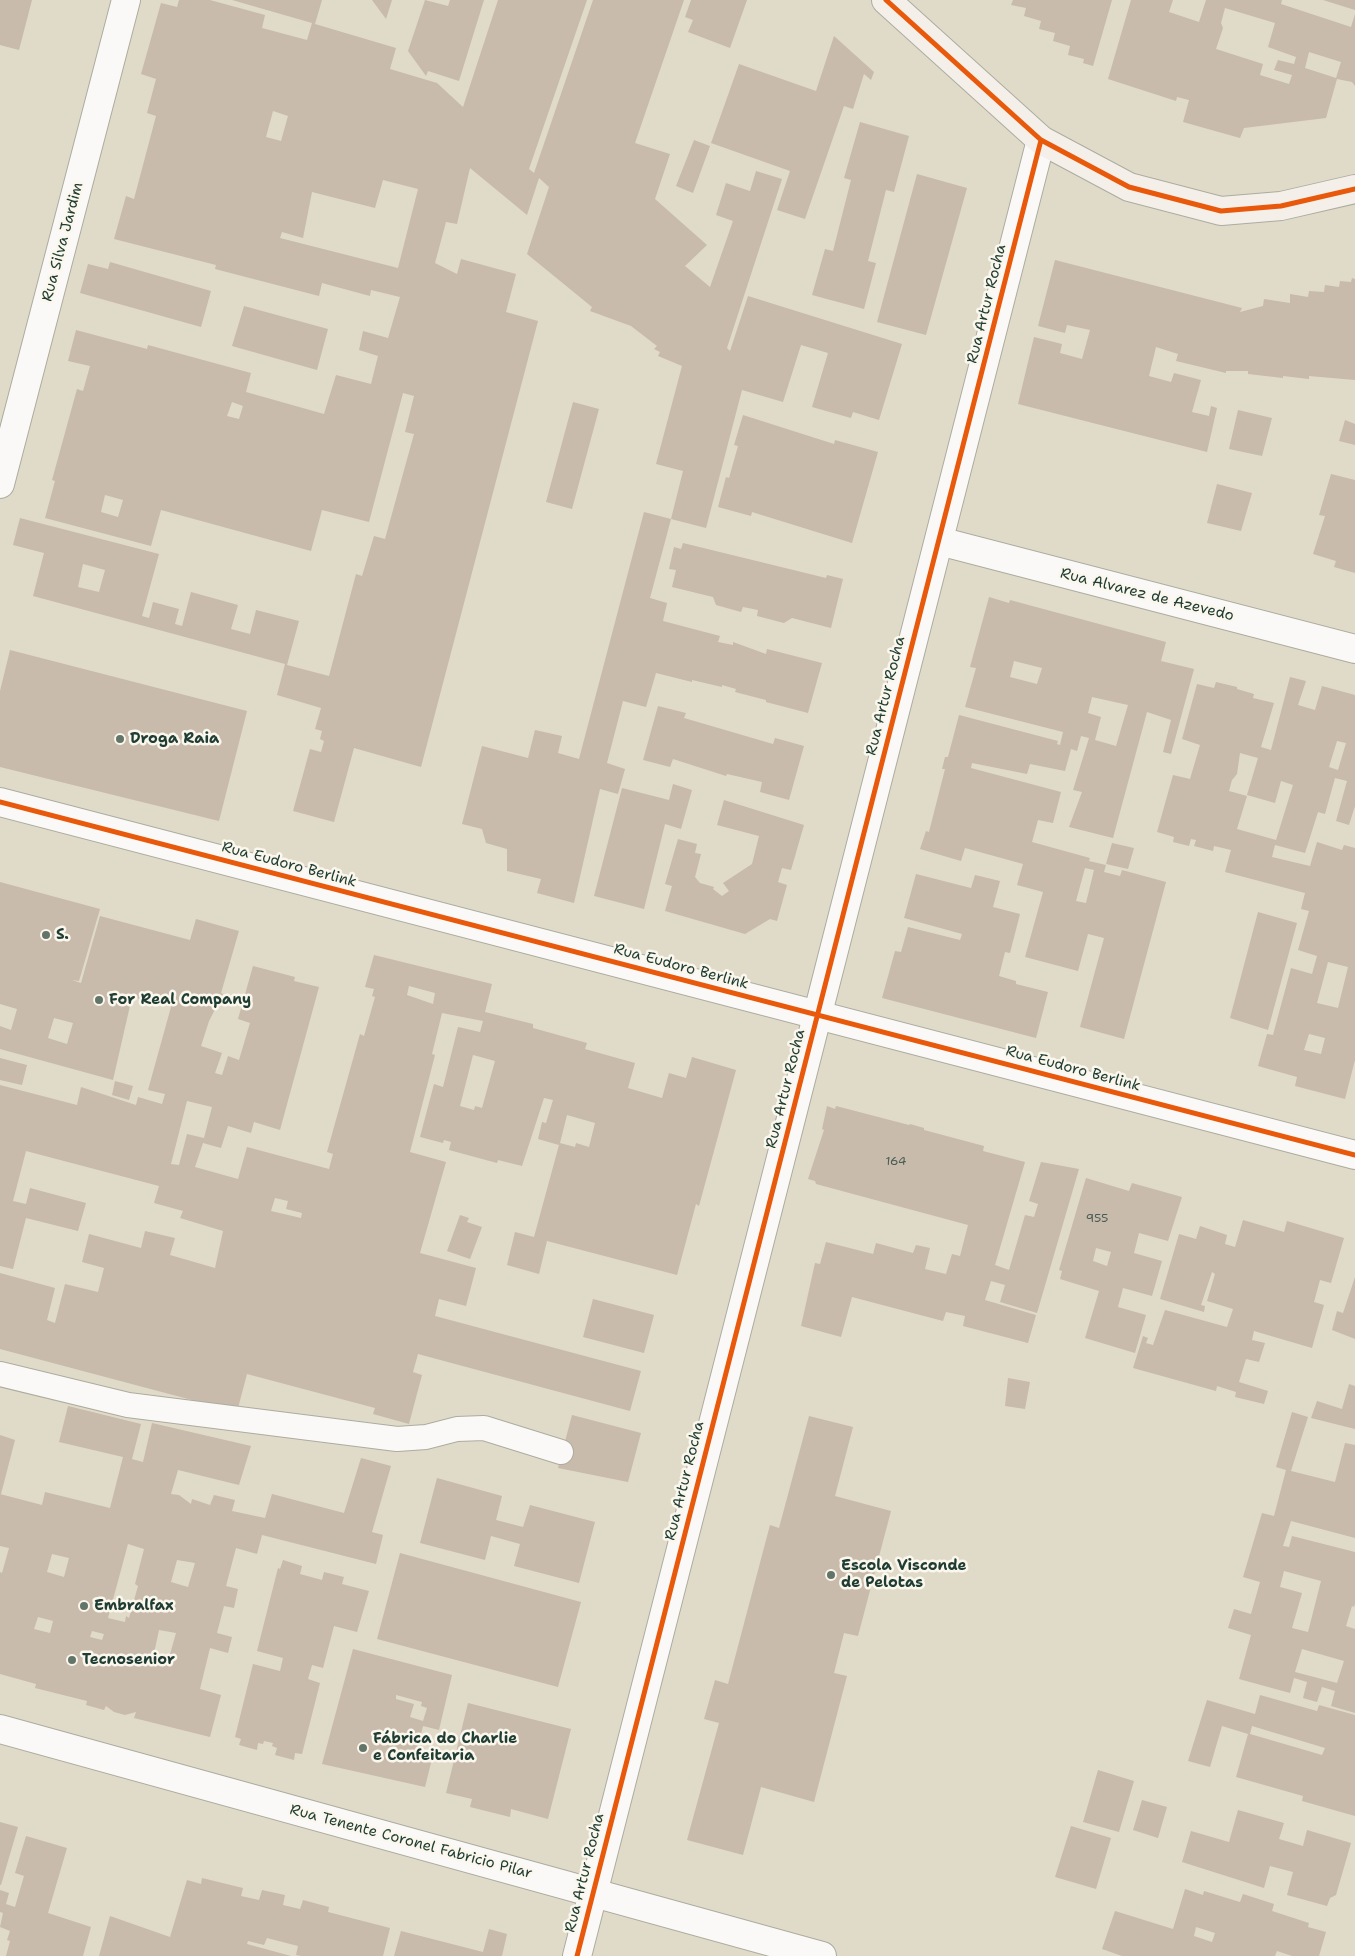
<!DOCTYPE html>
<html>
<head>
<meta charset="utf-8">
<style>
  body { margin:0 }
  canvas { display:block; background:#e0dac8 }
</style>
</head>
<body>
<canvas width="1355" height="1956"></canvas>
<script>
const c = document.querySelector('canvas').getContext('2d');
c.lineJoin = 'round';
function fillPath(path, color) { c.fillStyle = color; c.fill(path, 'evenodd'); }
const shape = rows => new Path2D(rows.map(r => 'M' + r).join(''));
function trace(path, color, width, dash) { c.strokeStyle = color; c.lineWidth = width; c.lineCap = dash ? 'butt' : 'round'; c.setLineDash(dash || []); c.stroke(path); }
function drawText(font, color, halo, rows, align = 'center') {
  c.font = font + ' "Shantell Sans",sans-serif'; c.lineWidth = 5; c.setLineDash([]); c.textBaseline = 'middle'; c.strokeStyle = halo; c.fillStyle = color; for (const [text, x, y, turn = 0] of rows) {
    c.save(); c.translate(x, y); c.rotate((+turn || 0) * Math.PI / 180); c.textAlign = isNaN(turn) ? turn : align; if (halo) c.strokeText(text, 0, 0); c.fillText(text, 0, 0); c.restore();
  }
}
fillPath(shape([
  [0,0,32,0,19,50,0,45],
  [179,0,210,0,265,15,262,28,307,40,312,23,232,0,322,0,315,24,396,48,390,69,437,83,463,107,498,0,587,0,529,169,534,173,593,0,684,0,635,143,670,154,655,199,707,245,685,266,710,287,733,221,716,215,726,183,750,191,756,171,782,179,727,348,730,351,748,296,902,344,879,420,853,412,851,418,812,407,828,353,801,345,783,402,742,390,706,528,671,519,683,471,656,464,682,366,658,356,660,352,654,349,657,346,631,326,590,311,592,307,527,254,549,187,539,178,527,215,470,168,457,224,446,222,435,263,457,274,461,259,516,274,506,312,538,321,421,767,354,748,334,822,293,811,310,749,321,752,324,741,320,739,322,731,315,729,321,708,277,695,285,664,33,596,44,553,13,545,20,518,159,554,142,616,149,618,153,602,179,609,175,624,182,626,191,592,238,605,231,629,250,634,256,610,299,621,287,665,329,676,356,574,362,576,374,536,385,539,414,434,405,432,414,396,403,393,369,522,322,510,311,551,161,510,151,546,45,518,55,481,52,480,77,389,83,391,90,366,68,361,76,330,147,349,148,345,251,373,246,392,324,414,336,375,371,384,378,356,359,350,363,331,388,338,400,297,371,290,370,296,322,283,319,296,215,269,216,265,114,239,126,196,134,199,156,116,147,113,156,79,141,74,161,3,177,7],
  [273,111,288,116,281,141,266,137],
  [383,180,418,189,398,268,280,238,282,232,303,238,312,192,375,208],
  [232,402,243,406,239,419,227,416],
  [105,495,123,500,118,517,101,512],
  [83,564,105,570,99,592,78,587],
  [372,0,392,0,386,19],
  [425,0,448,6,450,0,484,0,459,81,428,71,426,76,408,51],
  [691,0,747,0,730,48,688,32,693,20,685,17],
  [1013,0,1112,0,1093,66,1083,63,1084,59,1068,55,1070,46,1053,41,1055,33,1039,29,1041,21,1024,16,1026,8,1011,5],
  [1131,0,1173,0,1169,12,1199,22,1206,0,1282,0,1281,4,1351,27,1355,14,1355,86,1352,82,1337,79,1326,118,1244,128,1240,138,1183,122,1189,100,1177,97,1176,101,1108,79],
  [1225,8,1275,23,1268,47,1296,57,1294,64,1278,60,1274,70,1292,75,1289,84,1260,75,1263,64,1216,49,1223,28,1221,23],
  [1309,52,1341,62,1336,78,1305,68],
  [1324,0,1355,0,1355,10,1323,0],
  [834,36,874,72,871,80,864,74,853,109,844,106,805,219,777,210,790,171,711,143,739,64,816,91],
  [860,122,909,136,894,192,886,190,868,261,876,263,864,309,812,295,825,249,833,251,851,180,844,178],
  [694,140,710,146,693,193,676,186],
  [917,174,967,188,926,335,877,322],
  [1055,260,1242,308,1240,312,1263,306,1264,299,1290,303,1290,294,1308,297,1309,291,1324,292,1325,285,1339,287,1340,281,1351,282,1352,278,1355,279,1355,380,1309,376,1309,379,1283,376,1283,378,1248,374,1248,371,1226,371,1226,373,1176,361,1178,354,1156,347,1149,376,1171,382,1174,373,1201,380,1192,412,1209,416,1211,406,1217,408,1207,452,1018,404,1034,337,1062,344,1060,353,1082,359,1090,330,1067,325,1065,333,1038,326],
  [110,262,211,291,201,327,80,293,88,264,108,269],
  [244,306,328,329,317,370,232,346],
  [573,402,599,409,572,509,546,502],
  [1238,410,1272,418,1262,456,1229,449],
  [743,415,834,444,835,440,878,452,852,543,752,512,751,516,718,507,726,477,729,478,738,446,734,445],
  [1345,420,1355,424,1355,445,1339,441],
  [1331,474,1355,480,1355,573,1334,567,1336,561,1313,554,1325,516,1319,515],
  [1217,484,1252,493,1241,531,1207,523],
  [644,512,671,519,650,598,667,603,663,621,720,636,718,642,733,645,733,642,766,654,767,649,822,663,808,713,766,702,766,700,735,692,736,689,722,685,722,687,692,680,692,682,656,673,646,707,623,701,607,763,625,769,618,794,600,789,574,903,537,893,541,879,507,871,507,849,486,843,482,829,462,824,482,746,528,758,535,730,562,736,558,753,579,759],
  [683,543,826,578,827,575,843,579,831,628,792,618,784,623,757,616,758,610,743,607,741,612,716,605,713,597,672,587,676,570,669,569,674,547,681,549],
  [989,597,1009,603,1010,600,1166,642,1161,661,1194,669,1171,754,1163,752,1171,720,1147,712,1113,838,1069,827,1082,792,1073,790,1089,738,1081,736,1077,751,1071,749,1065,771,1030,764,1027,774,972,763,971,768,1061,792,1053,823,1038,820,1032,842,1090,858,1089,861,1106,865,1104,872,1120,876,1122,870,1166,882,1124,1039,1080,1027,1104,938,1088,934,1078,971,1025,957,1043,892,1017,885,1023,864,965,848,961,861,920,849,926,831,929,832,945,769,942,769,945,757,948,757,959,715,1058,741,1057,744,1060,745,1063,732,965,707,976,668,970,667],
  [1014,661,1042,668,1037,684,1010,677],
  [1092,697,1128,705,1116,746,1095,740,1101,717,1088,713],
  [1085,868,1094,870,1086,903,1076,901],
  [10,650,247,711,219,821,0,767,0,691],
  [1290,677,1306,681,1298,705,1315,710,1322,686,1355,695,1355,806,1349,825,1336,821,1347,781,1335,778,1325,814,1318,812,1305,853,1275,845,1272,857,1310,866,1317,842,1342,850,1344,845,1355,848,1355,1060,1345,1099,1295,1086,1297,1077,1258,1066,1267,1034,1273,1035,1291,968,1312,974,1317,956,1298,950,1309,911,1301,909,1305,893,1225,872,1231,850,1214,846,1213,851,1194,846,1196,840,1191,839,1189,846,1173,842,1174,837,1157,832,1173,775,1190,779,1200,745,1182,739,1197,684,1214,688,1216,682,1237,687,1237,689,1254,694,1253,698,1274,703,1261,747,1271,750],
  [1337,741,1346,743,1338,770,1329,767],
  [1240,753,1258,758,1247,795,1275,803,1281,781,1293,785,1276,840,1237,829,1247,796,1229,791,1232,780,1237,774],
  [1328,962,1348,967,1338,1008,1317,1003],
  [1309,1034,1325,1038,1321,1054,1304,1050],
  [658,706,686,713,684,718,773,744,775,738,804,746,789,800,760,792,762,782,727,774,726,776,673,759,670,767,643,760],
  [673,784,692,790,681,829,665,824,644,909,594,896,622,788,669,800],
  [724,800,804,825,791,870,782,868,778,882,787,885,777,921,770,919,745,934,665,911,672,886,665,884,678,839,697,844,695,853,701,854,695,877,700,883,714,887,713,889,722,896,729,891,723,883,752,864,759,836,717,825],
  [1112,843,1134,848,1128,869,1106,864],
  [916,874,971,888,975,875,1000,881,993,907,1020,914,1010,953,1005,952,999,976,1016,981,1016,984,1048,992,1036,1038,882,998,895,951,901,952,908,927,960,940,962,934,904,918],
  [0,882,100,909,79,981,72,980,81,983,100,916,190,940,196,919,239,931,221,993,223,994,209,1021,201,1046,222,1053,215,1073,222,1075,228,1056,239,1060,250,1023,238,1019,253,966,295,977,294,981,319,987,280,1130,254,1122,251,1133,228,1126,221,1148,203,1143,195,1167,238,1179,247,1147,329,1169,333,1154,327,1152,360,1034,364,1036,375,997,372,996,374,989,365,987,374,955,492,984,485,1012,533,1024,533,1028,587,1043,585,1049,635,1063,628,1088,662,1098,669,1073,686,1078,692,1057,736,1070,699,1206,696,1204,677,1275,547,1241,539,1274,507,1265,515,1232,534,1237,559,1145,538,1139,542,1122,546,1123,553,1100,544,1098,522,1166,498,1160,497,1163,449,1150,451,1142,444,1140,443,1143,420,1137,434,1084,443,1087,458,1027,480,1032,483,1021,442,1013,432,1054,435,1055,410,1152,446,1162,420,1253,476,1268,466,1306,439,1299,435,1316,641,1371,630,1411,418,1354,413,1372,422,1375,409,1424,373,1414,375,1408,247,1374,237,1412,0,1349,0,1273,55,1288,47,1320,55,1323,65,1284,98,1292,104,1268,82,1262,89,1234,141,1248,145,1231,175,1238,170,1255,215,1268,223,1231,180,1218,183,1211,154,1203,159,1186,26,1151,13,1201,26,1204,30,1188,86,1203,78,1231,26,1218,13,1269,0,1266,0,1085,77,1105,81,1087,136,1105,138,1097,162,1104,165,1094,148,1090,171,1007,132,997,113,1080,0,1049,0,1026,11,1030,17,1009,0,1004],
  [409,986,435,993,433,1004,407,995],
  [54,1018,73,1023,67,1044,48,1038],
  [473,1055,495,1061,482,1108,475,1106,474,1110,460,1106],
  [187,1101,212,1107,204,1138,187,1134,179,1165,171,1164],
  [567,1115,595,1123,589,1147,576,1143,575,1147,560,1143],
  [275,1198,288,1201,286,1209,302,1213,301,1218,271,1211],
  [1258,912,1297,923,1268,1030,1230,1018],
  [0,1058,27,1065,22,1085,0,1080],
  [115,1081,133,1086,129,1100,112,1095],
  [827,1106,835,1109,836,1106,909,1125,910,1124,924,1128,924,1130,984,1146,983,1151,1025,1162,995,1265,1009,1270,1025,1215,1034,1217,1038,1204,1029,1201,1041,1162,1079,1169,1037,1313,1000,1302,1005,1285,991,1281,985,1300,1036,1315,1028,1343,963,1326,965,1316,946,1312,943,1321,852,1297,841,1337,801,1326,815,1263,820,1264,826,1242,873,1254,876,1243,913,1253,916,1245,930,1248,925,1269,946,1274,952,1254,960,1256,968,1225,816,1184,815,1181,808,1179,824,1130,822,1129],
  [1086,1178,1129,1191,1132,1183,1182,1197,1168,1241,1139,1233,1134,1253,1162,1261,1152,1296,1123,1288,1118,1307,1146,1315,1135,1353,1085,1338,1099,1291,1060,1279,1062,1271,1059,1270],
  [1096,1248,1111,1252,1107,1266,1093,1261],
  [460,1215,469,1218,467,1222,482,1227,470,1259,447,1251],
  [1243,1220,1284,1232,1287,1221,1344,1238,1331,1283,1320,1280,1314,1302,1324,1305,1312,1348,1254,1331,1252,1340,1265,1343,1259,1362,1246,1359,1239,1382,1268,1391,1264,1404,1235,1397,1236,1392,1217,1386,1216,1391,1133,1368,1143,1336,1148,1338,1146,1343,1153,1345,1165,1310,1227,1327,1233,1309,1207,1301,1215,1274,1212,1272,1201,1305,1205,1306,1204,1312,1160,1299,1179,1234,1196,1239,1200,1226,1227,1235,1225,1244,1235,1247],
  [1355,1277,1355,1339,1332,1330,1337,1311,1343,1313],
  [593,1299,654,1315,644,1353,583,1337],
  [1008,1378,1030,1382,1025,1409,1005,1406],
  [1349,1384,1355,1386,1355,1429,1311,1418,1317,1401,1342,1409],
  [68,1406,141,1424,132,1459,143,1462,152,1423,251,1446,239,1485,178,1470,171,1494,179,1495,191,1504,192,1499,210,1505,214,1495,235,1500,232,1511,265,1518,272,1494,344,1513,361,1458,391,1466,372,1532,383,1535,376,1564,262,1535,257,1554,236,1548,226,1586,238,1589,234,1608,224,1606,217,1633,232,1637,228,1653,210,1648,200,1689,221,1695,210,1737,134,1718,136,1712,125,1715,114,1712,106,1706,104,1710,86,1705,87,1701,35,1688,36,1684,0,1674,0,1572,2,1573,9,1548,0,1546,0,1494,42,1505,45,1492,110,1508,123,1457,59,1442],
  [128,1544,144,1549,135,1584,138,1586,129,1618,126,1616,125,1622,108,1618],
  [52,1554,69,1558,64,1577,47,1572],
  [177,1560,195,1563,188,1587,171,1582],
  [38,1617,53,1621,50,1633,34,1629],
  [159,1630,176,1633,167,1665,155,1662,156,1658,153,1658],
  [92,1631,104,1634,102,1640,90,1637],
  [1292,1412,1308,1417,1291,1471,1335,1482,1345,1443,1355,1445,1355,1538,1291,1521,1283,1546,1289,1547,1292,1536,1355,1552,1355,1604,1354,1607,1352,1606,1346,1626,1355,1629,1355,1713,1331,1706,1335,1691,1322,1687,1317,1702,1303,1698,1307,1682,1294,1678,1290,1693,1239,1679,1251,1635,1228,1628,1234,1609,1251,1614,1260,1582,1243,1577,1262,1513,1274,1516,1286,1470,1276,1467],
  [1284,1571,1321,1581,1308,1632,1292,1628,1302,1593,1280,1587],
  [1302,1649,1344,1661,1337,1683,1295,1672],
  [572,1415,641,1433,628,1482,558,1468],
  [809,1416,853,1427,835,1496,891,1511,858,1636,844,1633,834,1673,847,1676,814,1802,761,1787,743,1855,687,1840,719,1723,704,1719,715,1680,728,1684,770,1525,779,1528],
  [0,1435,15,1440,1,1494,0,1494],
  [437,1478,502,1496,496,1520,523,1527,530,1505,595,1522,579,1583,514,1566,520,1544,491,1536,485,1560,420,1543],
  [400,1553,581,1602,558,1687,377,1639],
  [283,1560,302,1566,300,1574,322,1580,324,1572,344,1577,342,1584,369,1591,357,1632,334,1626,323,1668,312,1665,308,1679,320,1683,302,1754,295,1753,294,1760,275,1755,277,1748,272,1746,273,1743,264,1741,263,1744,258,1743,257,1750,239,1745,241,1739,235,1737,253,1664,280,1671,283,1658,257,1651,278,1568,280,1569],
  [353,1649,452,1675,439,1730,423,1726,415,1759,431,1763,425,1787,322,1764],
  [396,1695,422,1702,421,1706,427,1708,423,1721,410,1717,414,1704,396,1699],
  [1260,1695,1317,1711,1319,1705,1355,1715,1355,1816,1302,1801,1303,1796,1236,1777,1248,1734,1222,1726,1210,1767,1188,1761,1207,1700,1255,1714],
  [1252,1726,1325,1748,1322,1755,1250,1734],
  [468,1703,571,1729,548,1819,511,1809,510,1817,470,1807,472,1799,446,1793],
  [1098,1770,1134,1781,1119,1832,1083,1822],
  [1142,1800,1167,1807,1158,1838,1133,1830],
  [1238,1810,1284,1823,1279,1839,1303,1846,1307,1830,1351,1843,1336,1895,1330,1898,1327,1906,1287,1895,1293,1872,1270,1866,1264,1888,1182,1862,1191,1831,1229,1842],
  [0,1822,18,1827,1,1885,0,1885],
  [1071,1826,1111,1838,1096,1889,1055,1877],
  [26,1836,67,1848,48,1913,91,1927,83,1956,6,1956,10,1941,7,1940,10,1931,0,1927,3,1913,0,1912,0,1890,9,1893,6,1904,15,1907,24,1876,15,1873],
  [202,1878,243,1888,241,1896,259,1900,262,1890,285,1895,283,1905,300,1909,303,1900,329,1907,328,1912,390,1928,383,1956,301,1956,296,1955,298,1946,267,1938,264,1945,248,1941,247,1944,291,1956,99,1956,110,1916,170,1937,187,1880,201,1884],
  [1185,1889,1203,1895,1204,1891,1240,1902,1243,1894,1274,1904,1272,1911,1309,1923,1308,1927,1326,1932,1319,1956,1292,1956,1277,1951,1275,1956,1122,1956,1102,1949,1115,1911,1173,1929],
  [1196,1927,1215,1933,1212,1942,1194,1936],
  [489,1929,507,1934,502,1956,394,1956,401,1931,483,1952]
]), '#c8bbac');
const service = shape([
  [0,1374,128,1405,397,1439,426,1437,457,1429,484,1428,561,1452]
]);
const minor = shape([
  [0,484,126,0],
  [939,541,1355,649],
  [0,1729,822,1956],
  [577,1956,1041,140]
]);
const tertiary = shape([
  [0,802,1355,1155]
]);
const secondary = shape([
  [886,0,1041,140,1129,187,1221,211,1281,206,1355,189]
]);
trace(service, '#adaca0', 26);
trace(minor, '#adaca0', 30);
trace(tertiary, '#adaca0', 30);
trace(secondary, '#adaca0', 30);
trace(service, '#faf9f7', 24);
trace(minor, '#faf9f7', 28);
trace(tertiary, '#faf9f7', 28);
trace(secondary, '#f4f0e9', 28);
trace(shape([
  [886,0,1041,140,1129,187,1221,211,1281,206,1355,189],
  [0,802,1355,1155],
  [577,1956,1041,140]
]), '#e8590c', 5);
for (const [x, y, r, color] of [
  [120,739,5,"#637468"],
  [46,935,5,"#637468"],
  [99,1000,5,"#637468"],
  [831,1575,5,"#637468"],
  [84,1606,5,"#637468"],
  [72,1660,5,"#637468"],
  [363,1748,5,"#637468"]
]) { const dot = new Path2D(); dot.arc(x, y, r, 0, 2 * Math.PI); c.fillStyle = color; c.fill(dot); trace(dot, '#fbf7ec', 2); }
drawText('12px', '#495c52', null, [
  ["164",896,1162],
  ["955",1097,1219]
]);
drawText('15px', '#1f3d34', '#fbf7ec', [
  ["Rua Silva Jardim",63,242,-75],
  ["Rua Artur Rocha",987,304,-76],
  ["Rua Alvarez de Azevedo",1147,595,14],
  ["Rua Artur Rocha",886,696,-76],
  ["Rua Eudoro Berlink",289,865,15],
  ["Rua Eudoro Berlink",681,967,15],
  ["Rua Eudoro Berlink",1073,1069,15],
  ["Rua Artur Rocha",786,1089,-76],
  ["Rua Artur Rocha",685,1481,-76],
  ["Rua Tenente Coronel Fabricio Pilar",411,1842,15],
  ["Rua Artur Rocha",585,1873,-76]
]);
drawText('bold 15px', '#1f3d34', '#fbf7ec', [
  ["Droga Raia",130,739],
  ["S.",56,935],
  ["For Real Company",109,1000],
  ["Escola Visconde",841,1566],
  ["de Pelotas",841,1583],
  ["Embralfax",94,1606],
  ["Tecnosenior",82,1660],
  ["Fábrica do Charlie",373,1739],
  ["e Confeitaria",373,1756]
], 'left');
</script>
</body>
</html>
